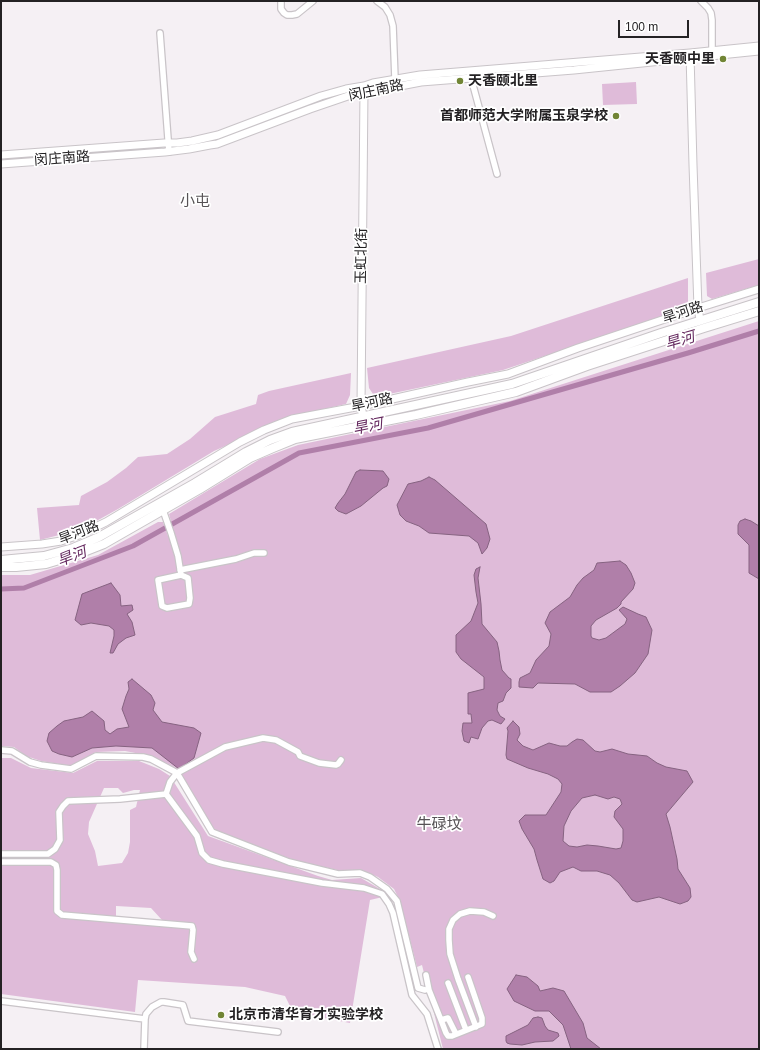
<!DOCTYPE html>
<html>
<head>
<meta charset="utf-8">
<style>
  body { margin:0 }
  #map { position:relative; width:760px; height:1050px; overflow:hidden; background:#f5f0f4; font-family:Arial,sans-serif }
  canvas { display:block }
  .frame { position:absolute; inset:0; border:2px solid #242224; pointer-events:none }
  .scale { position:absolute; left:618px; top:20px; width:71px; height:18px; box-sizing:border-box; border:2px solid #242224; border-top:0; padding-left:5px; font-size:12px; line-height:14px; white-space:nowrap; color:#242224; -webkit-text-stroke:3px #fff; paint-order:stroke }
</style>
</head>
<body>
<div id="map">
<canvas width="760" height="1050"></canvas>
<div class="frame"></div>
<div class="scale">100 m</div>
</div>
<script>
const c = document.querySelector('canvas').getContext('2d');
c.lineJoin = 'round';
function fillPath(path, color) { c.fillStyle = color; c.fill(path, 'evenodd'); }
const shape = rows => new Path2D(rows.map(r => 'M' + r).join(''));
function trace(path, color, width, dash) { c.strokeStyle = color; c.lineWidth = width; c.lineCap = dash ? 'butt' : 'round'; c.setLineDash(dash || []); c.stroke(path); }
function drawText(font, color, halo, rows, align = 'center') {
  c.font = font + ' Arial,"Noto Sans SC",sans-serif'; c.lineWidth = 3.5; c.setLineDash([]); c.textBaseline = 'middle'; c.strokeStyle = halo; c.fillStyle = color; for (const [text, x, y, turn = 0] of rows) {
    c.save(); c.translate(x, y); c.rotate((+turn || 0) * Math.PI / 180); c.textAlign = isNaN(turn) ? turn : align; if (halo) c.strokeText(text, 0, 0); c.fillText(text, 0, 0); c.restore();
  }
}
fillPath(shape([
  [636,82,637,104,603,105,602,84],
  [759,259,759,285,712,299,707,296,706,273],
  [688,278,688,304,685,309,503,370,375,397,369,388,367,368,511,336],
  [759,321,759,1049,443,1049,422,965,417,967,400,901,394,889,378,877,364,871,337,870,294,860,217,832,212,826,178,769,151,756,125,751,96,752,71,766,41,761,26,756,14,747,1,746,1,575,30,575,98,555,158,522,163,522,168,536,174,533,169,514,260,459,298,445,510,401],
  [351,373,350,395,346,404,293,416,214,451,118,509,82,529,40,540,37,508,79,505,81,496,107,482,126,468,138,457,167,454,190,439,215,417,256,404,258,395,269,391],
  [1,758,11,758,31,768,73,773,97,761,139,761,159,769,170,776,208,836,318,876,332,880,361,878,380,889,387,896,370,900,350,1023,293,1012,285,996,245,987,138,980,135,1012,1,994,1,862,47,859,1,859],
  [104,788,118,788,123,793,134,790,140,790,136,807,130,810,130,842,128,853,122,863,98,866,95,851,88,834,89,822],
  [116,906,151,908,162,920,116,917]
]), '#dfbbd9');
const water = shape([
  [360,470,383,471,389,479,387,486,383,488,361,506,346,514,338,511,335,508,338,503,345,494,356,472,360,470],
  [429,477,435,480,486,524,490,539,487,548,482,554,478,543,469,536,429,533,419,526,406,521,400,515,397,505,408,484,421,481,429,477],
  [745,519,751,521,759,526,759,579,749,573,749,545,738,534,738,525,740,521,745,519],
  [620,561,626,565,631,573,635,583,633,589,621,602,621,604,617,608,596,620,591,626,591,636,592,638,599,640,606,638,625,624,627,619,619,610,623,607,638,614,646,617,652,630,648,654,635,673,620,686,611,692,590,692,575,684,538,683,533,688,519,687,519,682,520,678,530,673,536,660,549,646,551,634,545,623,550,612,570,597,577,585,583,578,594,570,597,563,609,562,620,561],
  [480,567,478,578,481,604,482,624,497,642,499,651,500,660,502,670,509,678,511,679,511,688,506,693,503,701,498,703,497,710,500,716,505,719,501,724,492,720,488,721,482,728,478,739,471,737,469,743,464,741,462,731,463,723,472,723,471,714,468,714,468,693,484,689,484,677,461,659,456,652,456,635,471,621,478,603,476,592,474,575,476,569,480,567],
  [111,583,120,595,121,606,132,605,133,610,127,614,132,622,135,635,126,638,118,644,113,653,110,653,114,636,114,630,109,626,91,623,81,625,75,620,82,594,111,583],
  [132,679,151,695,155,703,153,710,162,722,194,728,201,733,194,758,179,769,152,748,116,746,92,748,72,757,59,754,52,751,47,741,49,733,57,726,64,721,83,717,92,711,104,721,105,730,110,734,117,729,129,727,122,709,126,696,129,689,128,682,132,679],
  [513,721,519,727,520,734,517,740,523,746,533,750,549,743,560,746,567,746,572,742,577,739,583,740,595,751,600,752,612,749,628,754,647,756,657,763,666,767,687,771,693,782,666,814,670,827,677,859,678,869,690,888,691,897,688,901,680,904,659,897,637,902,632,900,619,883,610,875,597,871,581,871,573,867,560,872,554,881,550,883,543,879,537,860,534,849,522,829,519,821,525,815,546,815,561,792,562,784,558,779,548,774,528,768,507,759,506,755,508,731,507,728,513,721],
  [595,795,608,799,614,797,620,799,622,804,615,811,614,817,623,829,623,841,621,848,616,849,598,846,587,845,577,847,569,846,563,841,564,826,571,811,582,798,595,795],
  [516,975,527,977,538,986,540,991,553,988,564,991,583,1023,587,1038,601,1049,571,1049,563,1025,549,1011,535,1011,514,1001,507,989,516,975],
  [538,1017,542,1018,545,1026,548,1030,558,1033,559,1036,553,1041,535,1042,522,1045,510,1044,507,1043,506,1041,506,1036,528,1025,533,1018,538,1017]
]);
fillPath(water, '#b07fa9');
trace(water, '#866381', 1);
trace(shape([
  [1,589,24,588,133,546,299,453,428,428,688,353,759,331]
]), '#b07fa9', 5);
const street = shape([
  [281,1,281,9,284,13,287,15,292,15,297,14,313,1],
  [377,1,385,7,390,15,393,26,395,79],
  [701,1,708,8,711,13,712,20,712,51],
  [160,33,169,152],
  [470,74,497,174],
  [163,510,171,533,178,556,181,575,158,580,162,606,167,608,189,604,190,598,188,578,181,575],
  [180,570,236,559,254,553,264,553],
  [1,750,12,751,30,762,41,765,71,769,96,756,143,757,151,759,177,773,212,832,289,862,338,874,360,873,370,877,387,889,397,901,418,988,425,990],
  [341,760,338,764,336,765,319,763,300,756,298,752,276,740,263,738,225,747,177,773,170,782,166,794,197,836,202,853,209,860,223,864,322,883,364,888,382,894,389,904,393,913,412,995,427,1014,438,1049],
  [1,854,48,854,55,849,60,840,59,812,63,806,68,801,120,799,166,794],
  [1,862,51,862,56,865,57,870,57,911,62,915,192,926,193,930,191,952,194,959],
  [426,975,429,990,441,1020,446,1033,448,1036,452,1036,482,1024,482,1018,468,977],
  [448,983,466,1030],
  [1,1001,145,1019,146,1014,152,1007,161,1002,164,1002,183,1005,188,1021,278,1032],
  [441,1020,448,1018,456,1034],
  [476,1027,458,979,450,954,449,940,449,929,453,920,460,914,470,911,484,912,493,916],
  [144,1049,145,1019]
]);
const secondary = shape([
  [690,54,693,165,698,308,700,320],
  [364,90,361,406,365,425],
  [1,155,164,143,177,143,192,141,218,135,321,96,346,89,364,86,373,83,420,75,690,53,759,46],
  [1,164,165,152,189,149,210,145,217,144,310,109,348,96,421,82,574,70,759,51],
  [1,547,42,544,61,541,79,535,106,522,240,442,264,430,292,419,361,406,468,382,508,374,578,348,698,308,759,289]
]);
const primary = shape([
  [1,560,44,556,73,548,99,537,195,483,246,452,270,440,292,432,512,384,661,333,759,302],
  [1,567,16,567,46,564,76,555,104,544,200,489,250,458,273,448,295,439,416,415,516,392,587,366,704,328,759,311]
]);
trace(street, '#c9c4c8', 8);
trace(secondary, '#c9c4c8', 9);
trace(primary, '#c9c4c8', 10);
trace(street, '#fff', 5.5);
trace(secondary, '#fff', 7);
trace(primary, '#fff', 8);
for (const [x, y, r, color] of [
  [723,59,4,"#718535"],
  [460,81,4,"#718535"],
  [616,116,4,"#718535"],
  [221,1015,4,"#718535"]
]) { const dot = new Path2D(); dot.arc(x, y, r, 0, 2 * Math.PI); c.fillStyle = color; c.fill(dot); trace(dot, '#fff', 1.5); }
drawText('bold 14px', '#242224', '#fff', [
  ["天香颐中里",715,59],
  ["天香颐北里",468,81,"left"],
  ["首都师范大学附属玉泉学校",608,116],
  ["北京市清华育才实验学校",229,1015,"left"]
], 'right');
drawText('14px', '#242224', '#fff', [
  ["闵庄南路",376,91,-12],
  ["闵庄南路",62,159,-4],
  ["玉虹北街",362,256,-89],
  ["旱河路",683,313,-18],
  ["旱河路",372,403,-12],
  ["旱河路",79,533,-21]
]);
drawText('15px', '#565255', '#fff', [
  ["小屯",195,202],
  ["牛碌坟",439,825]
]);
drawText('italic 15px', '#64285e', '#fff', [
  ["旱河",680,341,-16],
  ["旱河",368,427,-11],
  ["旱河",72,557,-21]
]);
</script>
</body>
</html>
